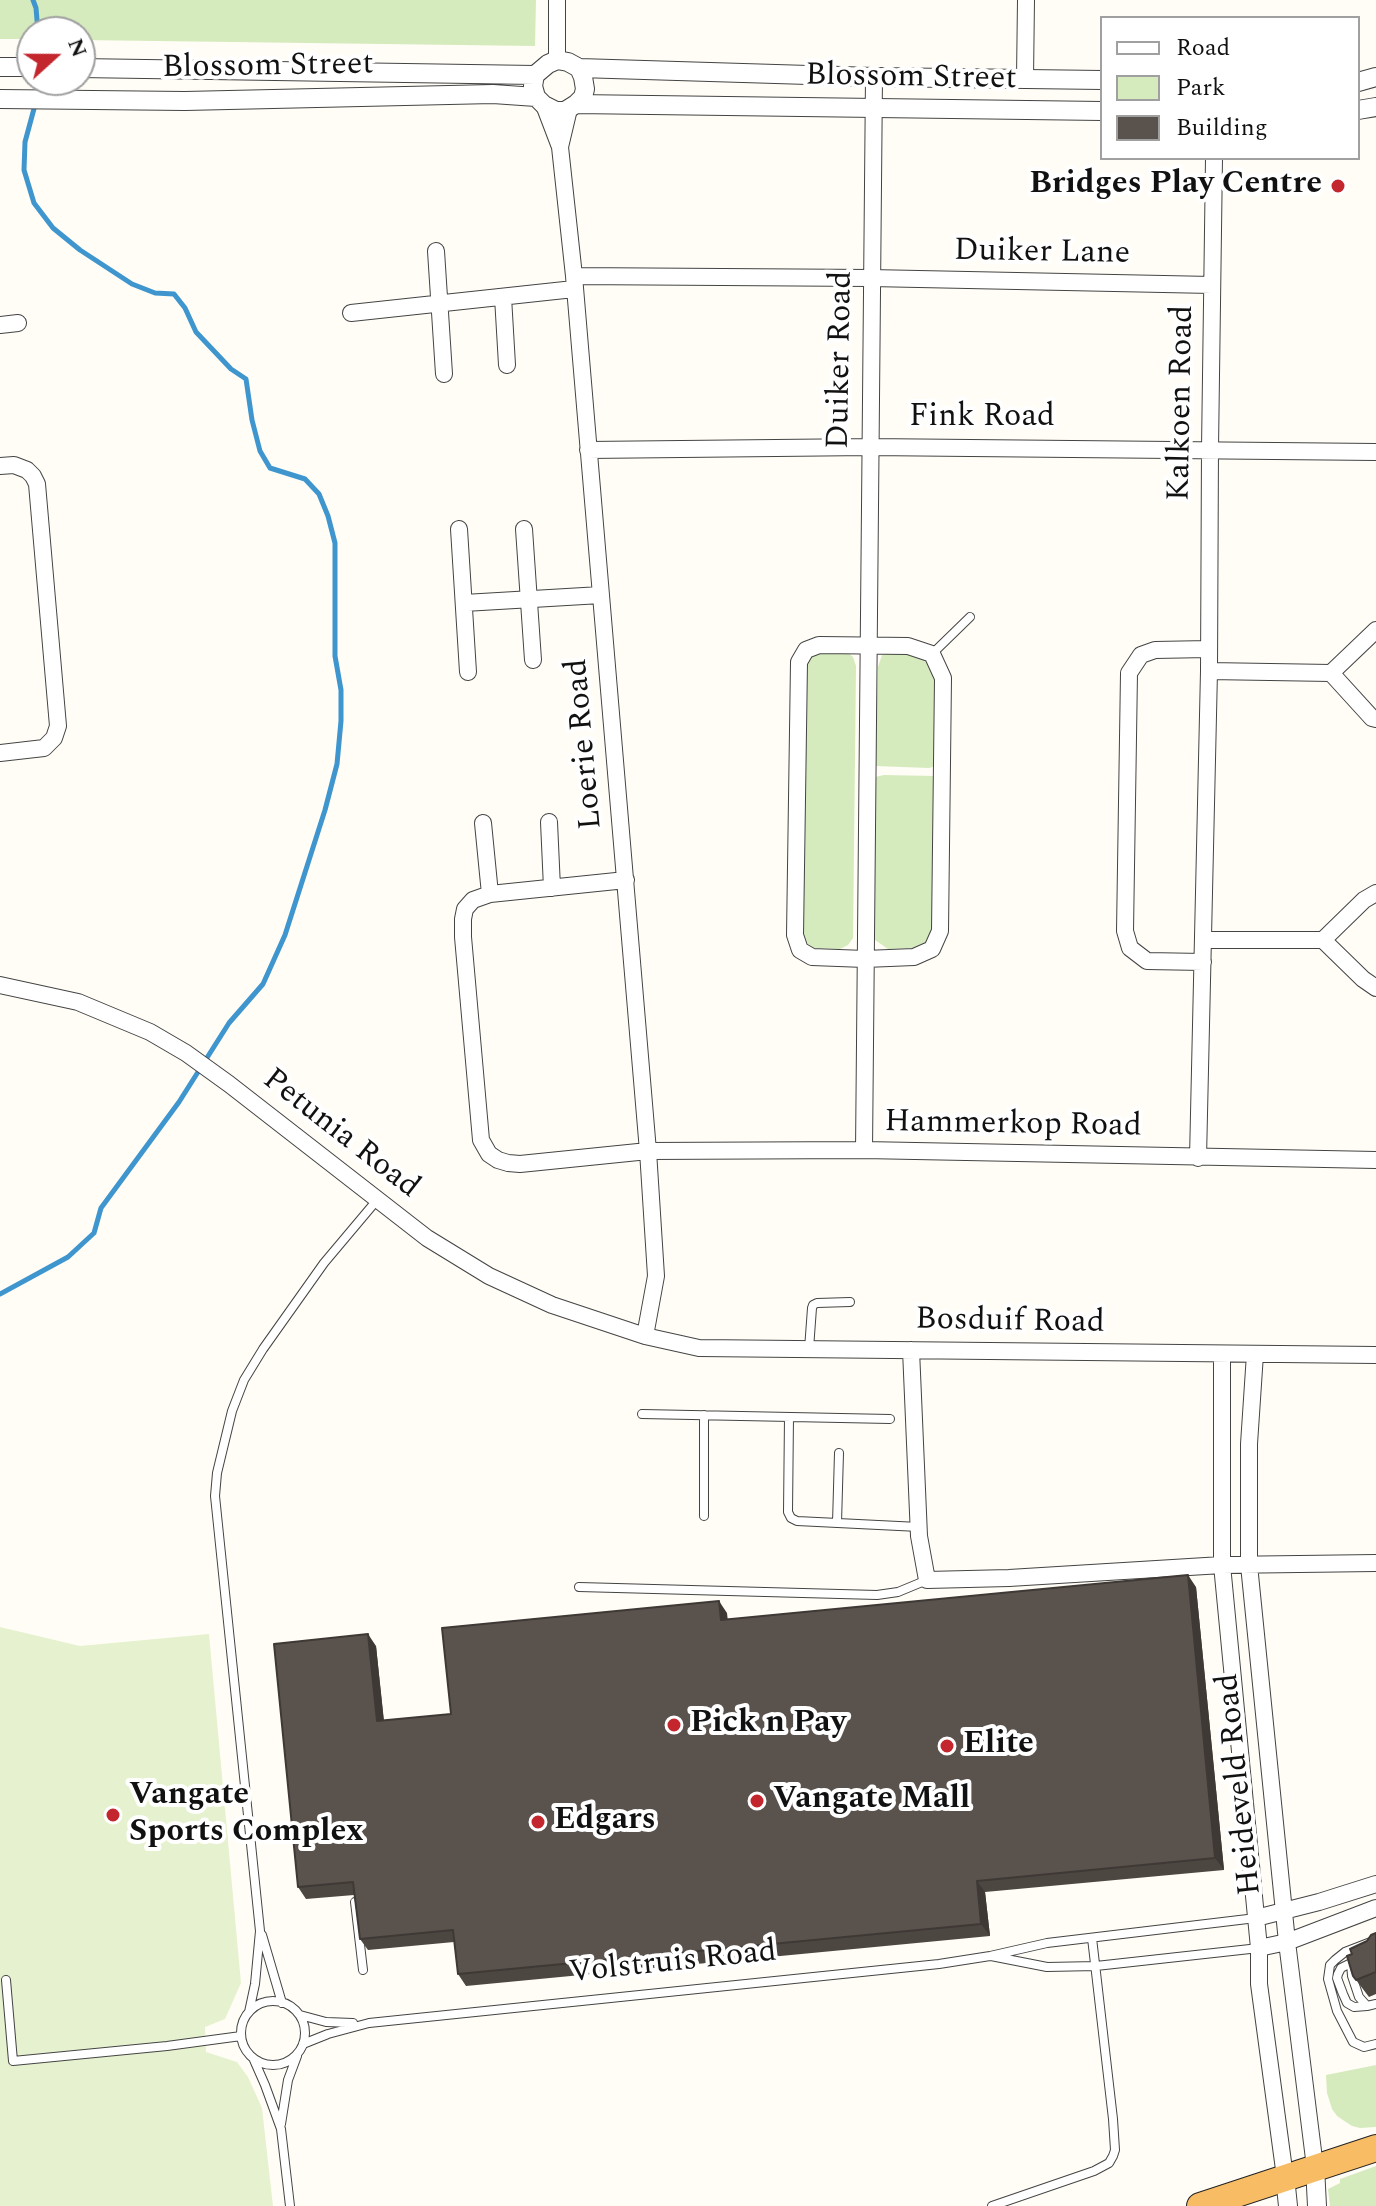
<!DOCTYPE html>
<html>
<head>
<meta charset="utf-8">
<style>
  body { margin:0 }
  #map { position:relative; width:1376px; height:2206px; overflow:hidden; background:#fffdf5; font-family:Spectral,serif }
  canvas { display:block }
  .legend { position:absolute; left:1100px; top:16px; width:260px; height:144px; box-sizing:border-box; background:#fff; border:2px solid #a0a0a0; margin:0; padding:10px 14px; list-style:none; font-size:24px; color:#111 }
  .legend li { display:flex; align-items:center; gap:16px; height:40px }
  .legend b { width:40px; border:2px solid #a0a0a0 }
  .north { position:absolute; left:16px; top:16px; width:80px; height:80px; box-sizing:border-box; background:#fff; border:2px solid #a0a0a0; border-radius:50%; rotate:69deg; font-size:22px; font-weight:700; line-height:32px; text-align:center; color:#111 }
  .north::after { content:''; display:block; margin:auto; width:28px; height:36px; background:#c4262e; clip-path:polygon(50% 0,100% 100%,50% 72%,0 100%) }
</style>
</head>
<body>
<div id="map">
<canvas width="1376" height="2206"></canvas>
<ul class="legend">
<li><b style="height:10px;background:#fff"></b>Road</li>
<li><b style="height:22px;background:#d5ebbd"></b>Park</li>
<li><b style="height:22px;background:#5a524d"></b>Building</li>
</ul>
<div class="north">N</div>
</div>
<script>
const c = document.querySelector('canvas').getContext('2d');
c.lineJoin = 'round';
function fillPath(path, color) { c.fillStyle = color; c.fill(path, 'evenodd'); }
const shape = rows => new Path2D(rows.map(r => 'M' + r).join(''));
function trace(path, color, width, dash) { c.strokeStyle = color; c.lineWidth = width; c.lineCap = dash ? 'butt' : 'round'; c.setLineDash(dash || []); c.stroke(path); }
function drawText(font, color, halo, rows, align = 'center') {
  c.font = font + ' Spectral,serif'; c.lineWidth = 8; c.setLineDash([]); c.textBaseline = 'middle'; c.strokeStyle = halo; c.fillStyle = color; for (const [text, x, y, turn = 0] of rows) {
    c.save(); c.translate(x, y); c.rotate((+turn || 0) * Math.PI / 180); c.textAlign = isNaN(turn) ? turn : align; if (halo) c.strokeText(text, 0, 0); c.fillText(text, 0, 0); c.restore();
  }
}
fillPath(shape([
  [0,0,536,0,535,46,80,40,80,32,32,32,32,39,0,39],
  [846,651,853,657,856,666,853,938,848,945,840,949,813,948,803,940,805,665,814,652],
  [893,652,925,655,937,672,936,766,929,768,875,766,878,667,882,655],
  [884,775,935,776,933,932,927,941,918,948,888,949,875,940,873,929,875,777],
  [1376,2065,1376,2127,1360,2128,1352,2126,1337,2116,1332,2109,1327,2093,1326,2075],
  [1376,2166,1376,2206,1330,2206,1328,2189,1340,2183,1340,2179]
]), '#d5ebbd');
fillPath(shape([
  [0,1627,80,1646,209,1634,241,1983,225,2019,205,2027,206,2052,237,2062,248,2077,262,2108,273,2206,0,2206]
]), '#e6f2cf');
trace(shape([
  [33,0,36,8,38,32],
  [37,95,39,80],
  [0,1294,68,1257,94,1233,101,1208,179,1102,229,1023,263,984,285,935,325,810,337,764,341,721,341,690,335,656,335,543,328,516,319,494,305,479,270,468,260,451,252,420,246,379,231,369,196,332,185,308,174,294,155,293,132,284,80,250,53,228,34,203,24,170,25,142,35,105]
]), '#3f96cf', 5);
const service = shape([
  [932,654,970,617],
  [809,1349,812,1308,813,1305,817,1303,850,1302],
  [642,1414,890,1419],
  [704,1415,704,1516],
  [789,1417,788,1512,791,1518,797,1521,919,1527],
  [837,1523,839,1453],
  [579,1587,877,1595,898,1592,927,1580],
  [355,1902,363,1970],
  [262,1935,282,2003],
  [1376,1940,1345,1952,1335,1960,1330,1965,1328,1979,1337,2011,1353,2042,1364,2047,1376,2044],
  [991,1956,1047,1967,1096,1966,1259,1948],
  [1353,1962,1351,1963,1352,1976,1359,1997,1367,2006,1376,2004],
  [1351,1963,1341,1968,1338,1974,1337,1978,1343,1994,1347,2003,1354,2007,1367,2006],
  [6,1980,13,2061,167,2046,241,2036],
  '241 2033a32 32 0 1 1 64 0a32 32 0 1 1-64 0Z',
  [249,2012,255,1984,260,1931,215,1496,217,1473,232,1411,244,1380,263,1349,324,1263,377,1200],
  [300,2015,326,2022,353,2023],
  [303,2044,328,2034,369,2023,939,1964,990,1956,1047,1943,1256,1918],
  [254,2060,265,2085,281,2129,290,2206],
  [281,2124,288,2080,297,2056],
  [992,2206,1094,2171,1109,2163,1113,2156,1115,2150,1113,2119,1092,1938]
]);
const minor = shape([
  [557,60,557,0],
  [1025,78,1026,0],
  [544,105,560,147,574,276,648,1151,656,1276,645,1336],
  [560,147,569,109],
  [436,251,444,374],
  [574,276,870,278,1212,285],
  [503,297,507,365],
  [351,313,574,289],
  [0,325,18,323],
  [588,450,869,447,1376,452],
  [0,466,14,465,27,470,33,476,37,484,58,726,54,738,44,748,0,753],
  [459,529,468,672],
  [524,529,533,660],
  [464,603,601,595],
  [819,645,908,646,932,654,943,678,940,931,932,949,914,957,865,959,812,957,800,950,795,935,799,662,806,650,819,645],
  [1209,671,1331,673,1376,630],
  [1331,673,1372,718,1376,719],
  [549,822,552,888],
  [483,823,490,894],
  [626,880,490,894,473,900,465,909,463,919,463,937,481,1140,489,1154,498,1160,508,1163,520,1164,648,1151,864,1150,1376,1160],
  [1204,940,1323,940,1364,900,1376,893],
  [1323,940,1363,979,1376,988],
  [1203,962,1147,961,1130,948,1125,931,1129,673,1141,655,1155,650,1208,649],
  [0,985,78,1002,150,1032,186,1053,229,1084,427,1238,489,1276,552,1305,645,1336,699,1348,1376,1355],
  [864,1150,874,77],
  [1198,1158,1209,671,1210,448,1214,158],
  [911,1350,919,1536,927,1580,1009,1578,1222,1565,1376,1563],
  [1222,1354,1222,1565,1259,1948,1259,1984,1285,2177],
  [1255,1354,1249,1444,1249,1565,1287,1942,1315,2167],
  [1256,1918,1319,1902,1376,1884],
  [1259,1948,1287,1942,1376,1908]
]);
const tertiary = shape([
  [557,60,568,62,579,68,583,77,585,89,583,97,576,104,565,111,556,111,544,105,536,97,533,86,535,75,548,64,557,60],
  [0,67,32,67],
  [80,68,535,75],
  [579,68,874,77,1102,80],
  [1358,82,1376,77],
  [0,99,185,101,493,94,536,97],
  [576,104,1102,111],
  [1358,110,1376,107],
  [1315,2167,1317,2206],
  [1285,2177,1288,2206]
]);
const trunk = shape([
  [1200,2206,1376,2148]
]);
trace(service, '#444', 10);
trace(minor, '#444', 18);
trace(tertiary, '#444', 20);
trace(trunk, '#222', 28);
trace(service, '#fff', 8);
trace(minor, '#fff', 16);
trace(tertiary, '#fff', 18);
trace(trunk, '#f7bc64', 26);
fillPath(shape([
  [1196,1587,1224,1870,985,1892,990,1936,466,1986,458,1974,454,1942,368,1950,360,1939,354,1895,306,1899,298,1887,376,1646,384,1721,451,1714,727,1613,727,1619],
  [1376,1933,1376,1994,1369,1997,1353,1976,1352,1954]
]), '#4d4742');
fillPath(shape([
  [1188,1575,1196,1587,1224,1870,1215,1858],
  [719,1601,727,1613,729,1631,721,1620],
  [368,1634,376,1646,385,1733,377,1721],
  [977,1881,985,1892,990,1936,981,1924]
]), '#3f3936');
const building = shape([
  [1188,1575,1215,1858,977,1881,981,1924,458,1974,453,1930,360,1939,353,1882,298,1887,274,1644,368,1634,377,1721,451,1714,442,1628,719,1601,721,1620,1188,1575],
  [1376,1933,1376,1972,1356,1980,1353,1976,1347,1956,1352,1954,1350,1949,1367,1941,1371,1935,1376,1933]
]);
fillPath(building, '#5a524d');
trace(building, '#3f3936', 2);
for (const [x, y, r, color] of [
  [1338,186,8,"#c4262e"],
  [674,1725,8,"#c4262e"],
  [947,1746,8,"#c4262e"],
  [757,1801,8,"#c4262e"],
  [113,1815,8,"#c4262e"],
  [538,1822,8,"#c4262e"]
]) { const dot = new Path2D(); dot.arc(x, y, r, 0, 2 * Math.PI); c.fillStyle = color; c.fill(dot); trace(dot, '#fff', 3); }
drawText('32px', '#111', '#fff', [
  ["Blossom Street",268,68,-1],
  ["Blossom Street",911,79,1],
  ["Duiker Lane",1042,254,1],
  ["Duiker Road",842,360,-89],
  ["Kalkoen Road",1183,403,-89],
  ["Fink Road",982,419],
  ["Loerie Road",586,744,-95],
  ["Hammerkop Road",1013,1126,1],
  ["Petunia Road",340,1135,38],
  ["Bosduif Road",1010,1323,1],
  ["Heideveld Road",1241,1784,-96],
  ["Volstruis Road",673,1964,-6]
]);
drawText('bold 32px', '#111', '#fff', [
  ["Bridges Play Centre",1322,186,"right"],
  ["Pick n Pay",690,1725],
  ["Elite",963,1746],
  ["Vangate",129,1797],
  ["Sports Complex",129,1834],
  ["Vangate Mall",773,1801],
  ["Edgars",554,1822]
], 'left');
</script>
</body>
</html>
